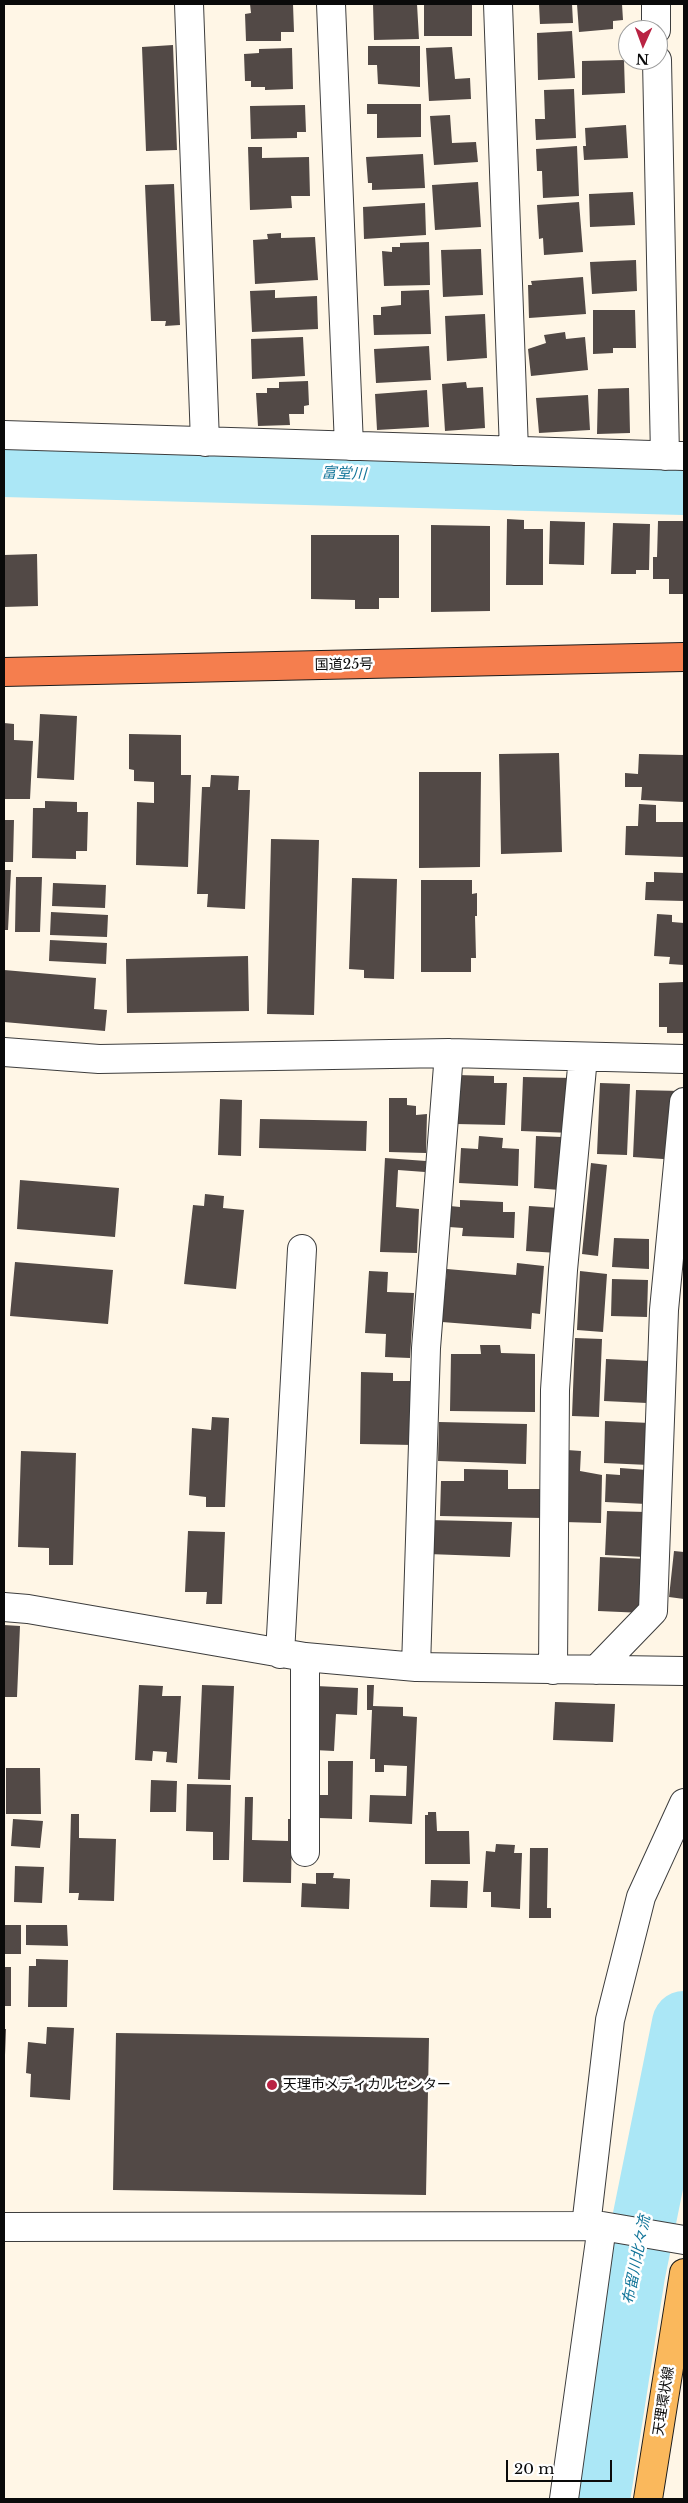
<!DOCTYPE html>
<html>
<head>
<meta charset="utf-8">
<style>
  body { margin:0 }
  #map { position:relative; width:688px; height:2503px; overflow:hidden; background:#fff6e6; font-family:"Libre Baskerville",serif }
  canvas { display:block }
  .frame { position:absolute; inset:0; border:5px solid #0a0a0a; pointer-events:none }
  .north { position:absolute; left:618px; top:20px; width:50px; height:50px; box-sizing:border-box; background:#fff; border:1px solid #9d9d9d; border-radius:50%; rotate:182deg; font-size:14px; font-weight:700; line-height:20px; text-align:center; color:#0a0a0a }
  .north::after { content:''; display:block; margin:auto; width:18px; height:22px; background:#b92343; clip-path:polygon(50% 0,100% 100%,50% 72%,0 100%) }
  .scale { position:absolute; left:506px; top:2460px; width:106px; height:22px; box-sizing:border-box; border:2px solid #0a0a0a; border-top:0; padding-left:6px; font-size:15px; line-height:18px; white-space:nowrap; color:#0a0a0a; -webkit-text-stroke:4px #fff; paint-order:stroke }
</style>
</head>
<body>
<div id="map">
<canvas width="688" height="2503"></canvas>
<div class="frame"></div>
<div class="north">N</div>
<div class="scale">20 m</div>
</div>
<script>
const c = document.querySelector('canvas').getContext('2d');
c.lineJoin = 'round';
const shape = rows => new Path2D(rows.map(r => 'M' + r).join(''));
function trace(path, color, width, dash) { c.strokeStyle = color; c.lineWidth = width; c.lineCap = dash ? 'butt' : 'round'; c.setLineDash(dash || []); c.stroke(path); }
function fillPath(path, color) { c.fillStyle = color; c.fill(path, 'evenodd'); }
function drawText(font, color, halo, rows, align = 'center') {
  c.font = font + ' "Libre Baskerville","Noto Sans JP",serif'; c.lineWidth = 5; c.setLineDash([]); c.textBaseline = 'middle'; c.strokeStyle = halo; c.fillStyle = color; for (const [text, x, y, turn = 0] of rows) {
    c.save(); c.translate(x, y); c.rotate((+turn || 0) * Math.PI / 180); c.textAlign = isNaN(turn) ? turn : align; if (halo) c.strokeText(text, 0, 0); c.fillText(text, 0, 0); c.restore();
  }
}
trace(shape([
  [4,465,684,483],
  [598,2499,633,2275,684,2023]
]), '#abe7f6', 64);
fillPath(shape([
  [250,4,293,4,294,32,281,32,281,41,246,41,245,14,251,13],
  [373,4,417,4,419,39,374,40],
  [424,4,472,5,472,36,424,36],
  [539,4,572,4,573,23,540,24],
  [577,4,622,4,623,20,613,21,613,29,579,32],
  [572,31,575,78,538,80,537,33],
  [173,45,177,150,146,151,142,47],
  [368,46,420,46,420,87,378,84,377,65,368,65],
  [452,47,455,79,470,78,471,99,429,101,426,48],
  [292,48,293,89,265,90,265,87,251,87,251,81,245,81,244,54,259,53,259,49],
  [624,60,625,93,582,95,582,61],
  [574,89,576,138,536,140,535,119,545,119,544,90],
  [367,104,421,104,421,137,377,138,377,114,367,114],
  [305,105,306,132,297,132,297,138,251,139,250,106],
  [450,115,452,143,476,142,478,162,434,165,430,116],
  [626,125,628,158,584,160,583,146,586,146,585,128],
  [577,146,579,196,543,198,542,171,537,171,536,149],
  [248,147,262,147,262,158,309,157,310,196,291,196,292,208,250,210],
  [423,154,425,188,372,190,372,183,368,183,366,157],
  [478,182,481,227,435,230,432,185],
  [174,184,180,325,165,326,166,321,151,321,145,185],
  [633,192,635,225,590,227,589,194],
  [579,202,583,252,544,255,543,238,539,239,537,205],
  [425,203,426,235,364,239,363,207],
  [281,233,281,238,315,237,318,280,255,284,253,240,268,239,267,234],
  [429,242,430,285,384,286,382,251,392,252,392,247,400,247,400,243],
  [481,249,483,295,443,297,441,250],
  [636,260,637,291,592,294,590,262],
  [583,277,586,314,529,318,528,285,532,285,531,281],
  [275,290,275,298,317,296,318,329,252,332,250,291],
  [429,290,431,334,374,335,373,315,381,315,381,307,401,305,401,291],
  [593,310,635,310,636,348,613,348,613,353,593,354],
  [485,314,487,358,447,361,445,316],
  [565,332,566,339,585,337,588,370,531,376,528,349,546,343,544,335],
  [303,337,305,376,252,379,251,339],
  [429,346,431,380,376,383,374,349],
  [308,381,309,405,304,406,304,414,289,414,290,425,258,426,256,393,267,393,267,388,279,388,279,382],
  [466,382,467,388,483,387,485,428,445,431,442,384],
  [629,388,630,433,597,434,598,389],
  [427,390,429,427,377,430,375,394],
  [588,395,590,430,539,433,536,398],
  [507,519,524,520,524,529,543,529,543,585,506,585],
  [550,521,585,522,584,565,549,564],
  [658,521,684,521,684,594,669,594,669,579,653,579,653,557,657,557],
  [613,523,650,524,649,570,636,570,636,574,611,574],
  [431,525,490,526,490,611,431,612],
  [311,535,399,535,399,598,379,598,379,609,355,609,355,600,311,599],
  [37,554,38,606,4,607,4,555],
  [40,714,77,716,74,780,37,778],
  [4,723,14,724,14,740,33,741,30,799,4,799],
  [129,734,181,735,181,775,191,775,188,867,136,865,137,802,154,803,154,782,134,781,134,770,129,769],
  [559,753,562,852,501,854,499,754],
  [639,754,684,755,684,802,641,800,642,787,625,787,625,773,638,774],
  [419,772,481,772,480,867,419,868],
  [211,775,239,776,238,790,250,790,245,909,207,907,208,894,197,894,202,787,210,787],
  [45,801,77,802,77,812,88,812,87,851,76,851,76,859,32,858,33,808,45,808],
  [639,804,656,805,656,822,684,822,684,857,625,855,626,826,638,826],
  [4,820,14,820,13,862,4,862],
  [271,839,319,840,314,1015,267,1014],
  [4,870,11,870,8,930,4,930],
  [654,872,684,873,684,901,645,900,646,882,654,882],
  [16,877,42,877,40,932,15,932],
  [352,878,397,879,394,979,364,978,364,970,349,969],
  [421,880,472,880,472,894,477,893,477,916,475,916,476,958,471,958,471,972,421,972],
  [53,883,106,885,105,908,52,906],
  [51,912,108,915,107,937,50,935],
  [657,914,672,915,672,922,684,923,684,965,669,964,670,957,654,956],
  [50,940,107,943,106,964,49,961],
  [248,956,249,1011,127,1013,126,959],
  [4,970,96,978,94,1009,107,1010,105,1031,4,1022],
  [684,982,684,1033,667,1033,667,1027,659,1027,659,983],
  [457,1075,494,1076,494,1083,507,1083,505,1125,456,1124],
  [523,1077,574,1078,572,1133,521,1131],
  [600,1083,630,1084,627,1155,597,1154],
  [636,1090,681,1091,678,1160,633,1157],
  [389,1098,407,1098,407,1105,416,1106,416,1115,427,1114,426,1153,389,1152],
  [220,1099,242,1100,241,1156,218,1155],
  [260,1119,367,1121,366,1151,259,1148],
  [479,1136,503,1138,502,1148,519,1149,518,1186,459,1183,461,1148,478,1149],
  [536,1136,562,1137,560,1190,534,1188],
  [385,1158,426,1161,425,1172,398,1170,396,1207,419,1209,417,1253,380,1252],
  [591,1163,607,1165,598,1256,582,1254],
  [20,1180,119,1188,115,1237,17,1229],
  [205,1194,224,1196,223,1208,244,1210,236,1289,184,1284,193,1205,204,1206],
  [460,1200,503,1202,503,1212,515,1212,514,1238,462,1236,463,1228,449,1227,450,1206,460,1207],
  [529,1206,560,1208,558,1253,526,1251],
  [614,1238,649,1239,649,1269,612,1267],
  [15,1262,113,1270,108,1324,10,1316],
  [517,1263,544,1266,540,1314,532,1313,531,1329,442,1322,447,1269,516,1275],
  [369,1271,388,1272,387,1292,414,1293,410,1358,385,1357,386,1334,365,1333],
  [580,1271,607,1274,603,1332,577,1330],
  [612,1279,648,1280,647,1317,611,1316],
  [575,1338,602,1339,599,1417,572,1416],
  [480,1345,500,1345,501,1353,535,1354,535,1412,450,1411,451,1354,481,1354],
  [606,1359,649,1361,647,1403,604,1401],
  [361,1372,393,1373,393,1381,414,1381,413,1445,360,1444],
  [212,1417,229,1418,225,1507,206,1507,206,1497,189,1495,192,1428,211,1430],
  [605,1421,650,1423,649,1465,604,1463],
  [439,1422,527,1424,526,1464,438,1461],
  [567,1450,581,1451,580,1471,602,1475,601,1523,564,1522],
  [21,1451,76,1453,73,1565,49,1565,49,1548,18,1547],
  [620,1468,647,1470,646,1504,605,1502,606,1474,620,1475],
  [464,1469,508,1470,508,1489,543,1489,542,1518,440,1516,441,1481,464,1481],
  [607,1511,646,1512,644,1557,605,1555],
  [429,1520,512,1522,510,1557,428,1554],
  [188,1531,225,1532,222,1604,206,1604,207,1592,185,1592],
  [674,1551,684,1552,684,1599,669,1597],
  [600,1557,647,1559,644,1613,598,1611],
  [4,1625,20,1626,17,1697,4,1697],
  [139,1685,163,1686,162,1696,181,1696,177,1763,166,1762,167,1752,153,1751,152,1761,135,1760],
  [202,1685,234,1686,230,1780,198,1779],
  [367,1685,374,1685,373,1706,403,1707,403,1716,417,1717,412,1824,369,1822,370,1795,406,1796,407,1766,384,1765,384,1772,375,1772,375,1759,370,1759,372,1710,367,1710],
  [316,1686,358,1688,357,1715,336,1714,334,1751,314,1750],
  [555,1702,615,1704,613,1742,553,1740],
  [328,1761,353,1761,352,1819,319,1818,320,1795,328,1795],
  [6,1768,40,1768,41,1814,6,1814],
  [151,1780,177,1781,176,1812,150,1812],
  [187,1784,231,1785,229,1860,213,1860,213,1832,186,1831],
  [245,1797,253,1797,252,1840,288,1841,288,1819,292,1819,291,1883,243,1882],
  [428,1812,436,1812,437,1831,469,1831,470,1864,425,1864,425,1815,428,1815],
  [71,1814,79,1814,79,1838,116,1839,114,1901,78,1900,79,1893,69,1893],
  [13,1819,43,1821,40,1848,11,1846],
  [496,1844,515,1845,514,1853,522,1853,520,1909,491,1907,491,1892,483,1892,486,1851,495,1852],
  [530,1848,548,1848,547,1908,551,1908,551,1918,529,1918],
  [15,1866,44,1867,42,1903,14,1902],
  [316,1873,334,1873,333,1878,350,1879,349,1909,301,1907,302,1883,316,1884],
  [431,1880,468,1881,467,1908,430,1907],
  [4,1925,21,1925,21,1954,4,1954],
  [26,1925,67,1925,68,1946,26,1945],
  [36,1959,68,1960,67,2007,28,2007,29,1966,36,1966],
  [4,1967,11,1967,11,2006,4,2006],
  [47,2027,74,2028,70,2100,30,2097,31,2074,26,2073,28,2042,46,2044],
  [4,2029,6,2029,5,2055,4,2055],
  [116,2033,429,2038,426,2195,113,2190]
]), '#524946');
const street = shape([
  [189,4,205,442],
  [331,4,349,446],
  [498,4,514,451],
  [656,4,656,30],
  [657,60,665,456],
  [4,435,684,456],
  [4,1052,99,1059,449,1053,684,1059],
  [4,1607,28,1609,305,1657,416,1667,684,1671],
  [280,1654,302,1249],
  [305,1657,305,1852],
  [416,1667,426,1348,449,1053],
  [553,1670,555,1390,563,1270,583,1057],
  [596,1670,653,1611,664,1310,684,1102],
  [586,2226,610,2020,641,1897,684,1803],
  [4,2227,602,2226,684,2240],
  [564,2499,602,2226]
]);
const primary = shape([
  [648,2499,684,2273]
]);
const highway = shape([
  [4,672,684,657]
]);
trace(street, '#3d3d3d', 30);
trace(primary, '#1b1b1b', 30);
trace(highway, '#1b1b1b', 30);
trace(street, '#fff', 28);
trace(primary, '#fab85c', 28);
trace(highway, '#f57e4e', 28);
for (const [x, y, r, color] of [
  [272,2085,6,"#b92343"]
]) { const dot = new Path2D(); dot.arc(x, y, r, 0, 2 * Math.PI); c.fillStyle = color; c.fill(dot); trace(dot, '#fff', 2); }
drawText('14px', '#0a0a0a', '#fff', [
  ["国道25号",344,665,-1],
  ["天理環状線",664,2401,-81]
]);
drawText('14px', '#0a0a0a', '#fff', [
  ["天理市メディカルセンター",283,2085]
], 'left');
drawText('italic 15px', '#14769a', '#fff', [
  ["富堂川",344,474,2],
  ["布留川北々流",637,2260,-79]
]);
</script>
</body>
</html>
